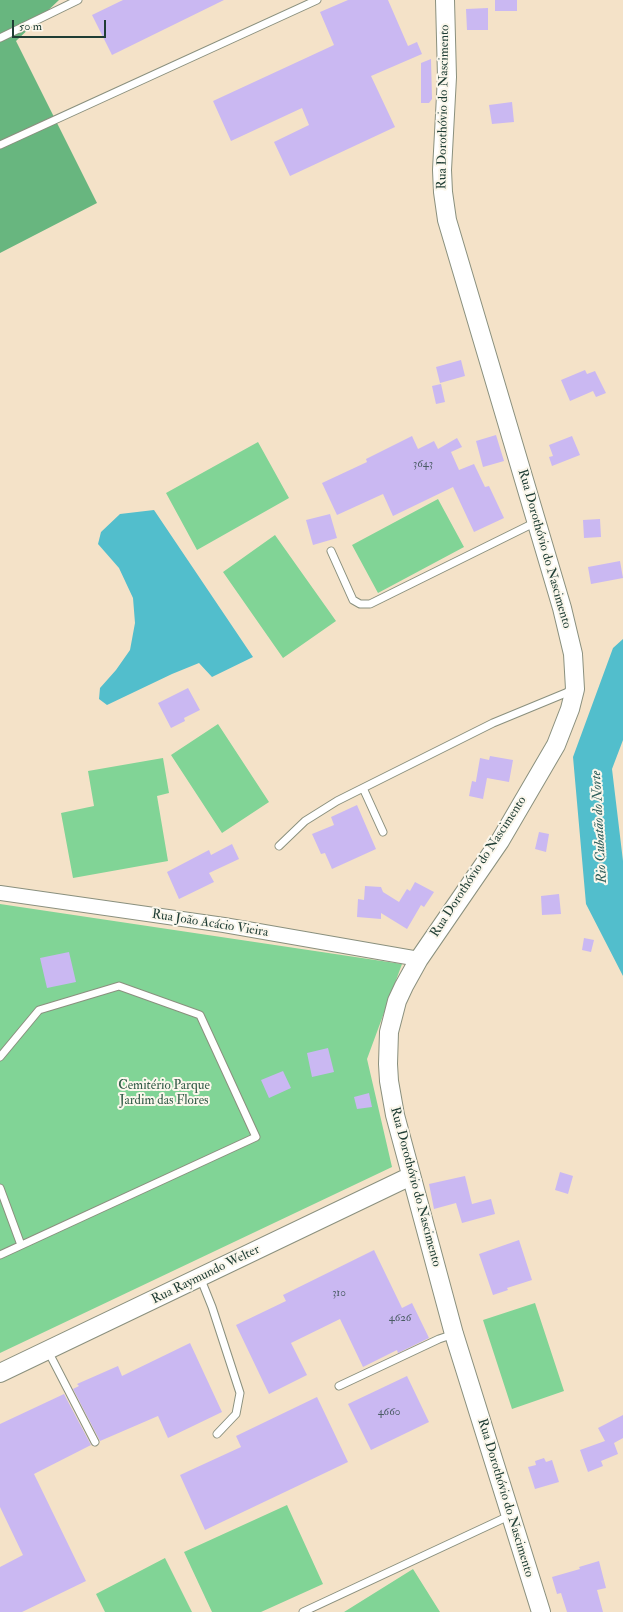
<!DOCTYPE html>
<html>
<head>
<meta charset="utf-8">
<style>
  body { margin:0 }
  #map { position:relative; width:623px; height:1612px; overflow:hidden; background:#f4e2c8; font-family:"IM FELL Double Pica",serif }
  canvas { display:block }
  .scale { position:absolute; left:12px; top:20px; width:94px; height:18px; box-sizing:border-box; border:2px solid #1f3d34; border-top:0; padding-left:5px; font-size:12px; line-height:14px; white-space:nowrap; color:#1f3d34; -webkit-text-stroke:3px #fbf7ec; paint-order:stroke }
</style>
</head>
<body>
<div id="map">
<canvas width="623" height="1612"></canvas>
<div class="scale">50 m</div>
</div>
<script>
const c = document.querySelector('canvas').getContext('2d');
c.lineJoin = 'round';
function fillPath(path, color) { c.fillStyle = color; c.fill(path, 'evenodd'); }
const shape = rows => new Path2D(rows.map(r => 'M' + r).join(''));
function trace(path, color, width, dash) { c.strokeStyle = color; c.lineWidth = width; c.lineCap = dash ? 'butt' : 'round'; c.setLineDash(dash || []); c.stroke(path); }
function drawText(font, color, halo, rows, align = 'center') {
  c.font = font + ' "IM FELL Double Pica",serif'; c.lineWidth = 4; c.setLineDash([]); c.textBaseline = 'middle'; c.strokeStyle = halo; c.fillStyle = color; for (const [text, x, y, turn = 0] of rows) {
    c.save(); c.translate(x, y); c.rotate((+turn || 0) * Math.PI / 180); c.textAlign = isNaN(turn) ? turn : align; if (halo) c.strokeText(text, 0, 0); c.fillText(text, 0, 0); c.restore();
  }
}
fillPath(shape([
  [258,442,289,498,197,550,166,493],
  [438,499,464,547,378,593,352,545],
  [275,535,336,621,283,658,223,572],
  [218,724,269,802,222,833,171,755],
  [163,758,169,793,157,796,168,861,73,878,61,813,94,806,88,771],
  [0,904,402,964,367,1059,392,1167,0,1353],
  [535,1303,564,1391,512,1409,483,1320],
  [287,1505,323,1584,261,1612,212,1612,184,1552],
  [165,1558,192,1612,105,1612,96,1594],
  [413,1569,440,1612,344,1612]
]), '#81d496');
fillPath(shape([
  [0,0,59,0,16,41,97,203,0,253]
]), '#68b67f');
fillPath(shape([
  [154,510,253,657,212,677,199,663,172,674,107,705,99,699,100,688,116,670,130,650,135,623,133,598,119,568,98,544,101,532,120,514],
  [623,639,623,740,612,769,623,861,623,976,586,904,573,757,613,648]
]), '#52becc');
fillPath(shape([
  [123,0,224,0,112,55,92,15],
  [348,0,388,0,408,46,417,42,422,54,371,76,395,127,290,176,274,142,309,125,302,108,231,141,213,101,334,45,320,12],
  [495,0,517,0,517,11,495,11],
  [488,8,488,30,467,30,466,9],
  [431,59,432,99,429,103,421,103,421,63],
  [512,102,514,122,492,124,489,105],
  [461,360,465,376,440,383,436,367],
  [585,370,587,374,595,371,606,393,596,397,593,391,570,401,561,380],
  [441,384,445,402,436,404,432,386],
  [496,435,504,461,483,467,476,441],
  [412,436,418,449,434,441,438,449,457,438,462,447,451,452,459,470,474,464,485,487,489,486,504,518,474,532,453,487,393,516,383,494,337,515,322,483,367,462,366,459],
  [572,436,580,455,552,466,549,457,553,456,549,445],
  [330,514,337,538,313,545,306,520],
  [600,519,601,537,584,538,583,520],
  [620,561,623,578,591,584,588,567],
  [188,688,200,710,184,718,185,721,171,728,158,703],
  [490,756,513,760,509,782,487,778,483,799,469,796,472,781,476,782,476,781,480,758,489,760],
  [357,805,376,849,332,869,325,853,321,854,312,834,334,825,331,817],
  [539,832,549,834,546,852,535,849],
  [232,844,239,859,209,873,214,882,179,899,167,872,209,850,211,855],
  [415,882,434,892,424,907,421,905,407,929,381,913,381,919,357,917,358,899,364,900,365,886,381,887,383,892,399,902,407,889,410,891],
  [559,894,561,914,542,915,541,896],
  [584,938,594,940,591,952,582,950],
  [69,952,76,982,47,988,40,958],
  [328,1048,334,1072,312,1077,307,1053],
  [283,1071,291,1088,269,1098,261,1080],
  [369,1093,372,1107,357,1109,354,1097],
  [560,1172,573,1176,568,1194,555,1190],
  [465,1176,472,1204,491,1199,495,1214,462,1223,456,1203,434,1209,429,1184],
  [519,1240,532,1280,507,1288,508,1290,493,1295,479,1254],
  [374,1250,402,1308,412,1303,429,1338,398,1353,397,1350,363,1367,340,1319,291,1343,307,1375,269,1394,236,1325,286,1301,283,1295],
  [190,1343,222,1412,168,1438,158,1416,100,1441,73,1389,79,1386,77,1384,118,1366,122,1376],
  [407,1376,429,1422,371,1450,348,1404],
  [64,1394,91,1445,34,1474,86,1581,22,1612,0,1612,0,1567,23,1555,0,1507,0,1424],
  [317,1397,348,1462,205,1530,180,1475,241,1447,236,1436],
  [623,1415,623,1438,614,1443,618,1454,601,1461,603,1466,588,1472,580,1450,605,1441,598,1428],
  [544,1458,546,1462,552,1460,559,1482,535,1489,528,1467,536,1465,535,1461],
  [599,1561,606,1588,597,1590,603,1612,567,1612,561,1593,557,1594,552,1577,580,1569,579,1567]
]), '#cab8f2');
const service = shape([
  [0,38,78,0],
  [0,145,317,0],
  [331,551,353,600,360,604,370,604,536,522],
  [363,788,383,832],
  [279,846,305,821,337,801,493,723,573,690],
  [0,1057,39,1010,119,986,200,1015,256,1137,0,1255],
  [0,1188,21,1245],
  [200,1277,212,1307,240,1393,236,1414,217,1434],
  [48,1351,95,1442],
  [339,1386,439,1339,454,1334],
  [303,1612,511,1515]
]);
const minor = shape([
  [0,893,224,925,419,959]
]);
const tertiary = shape([
  [445,0,447,77,442,170,443,192,447,220,562,608,573,654,575,689,570,709,556,745,500,841,419,959,404,986,397,1001,389,1032,388,1064,389,1081,395,1115,454,1334,541,1612],
  [0,1373,411,1176]
]);
trace(service, '#8a907e', 9);
trace(minor, '#8a907e', 16);
trace(tertiary, '#8a907e', 20);
trace(service, '#fff', 7);
trace(minor, '#fff', 14);
trace(tertiary, '#fff', 18);
drawText('11px', '#4a5c64', null, [
  ["3643",423,465],
  ["310",339,1294],
  ["4626",400,1319],
  ["4660",389,1413]
]);
drawText('13px', '#1f3d34', '#fbf7ec', [
  ["Rua Dorothóvio do Nascimento",444,107,-89],
  ["Rua Dorothóvio do Nascimento",544,549,74],
  ["Rua Dorothóvio do Nascimento",479,867,-57],
  ["Rua João Acácio Vieira",210,924,9],
  ["Rua Dorothóvio do Nascimento",415,1187,75],
  ["Rua Raymundo Welter",206,1275,-26],
  ["Rua Dorothóvio do Nascimento",505,1498,73]
]);
drawText('13px', '#335b48', '#fbf7ec', [
  ["Cemitério Parque",164,1086],
  ["Jardim das Flores",164,1101]
]);
drawText('italic 14px', '#2c5d5a', '#fbf7ec', [
  ["Rio Cubatão do Norte",600,827,-93]
]);
</script>
</body>
</html>
